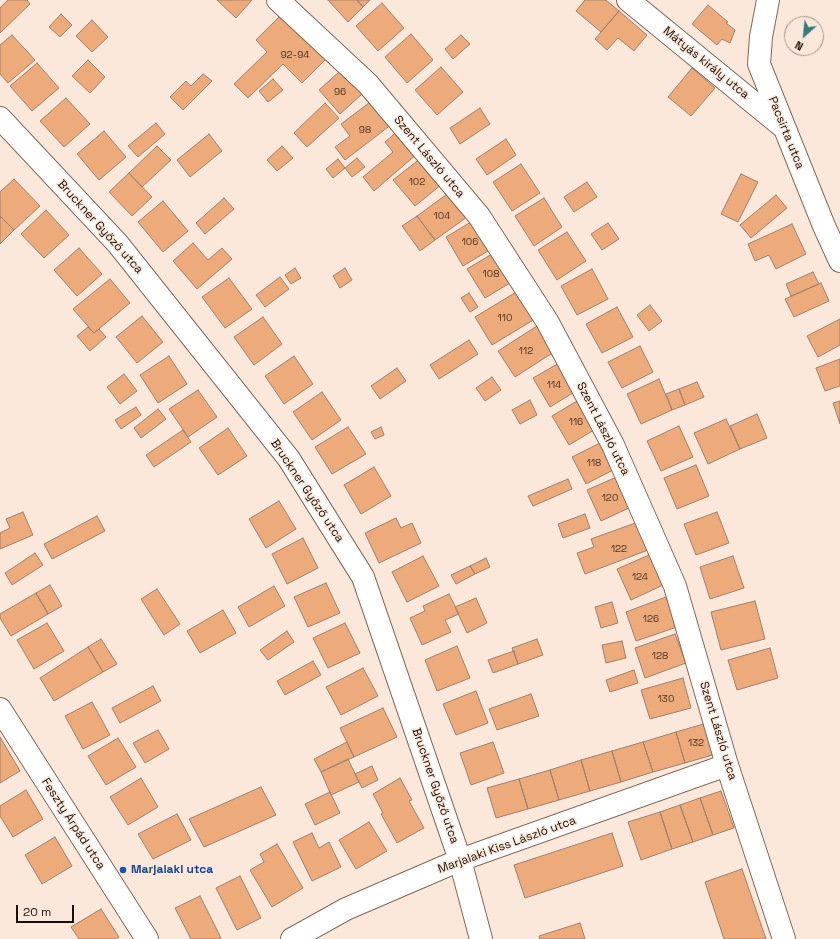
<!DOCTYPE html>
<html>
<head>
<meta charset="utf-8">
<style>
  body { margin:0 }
  #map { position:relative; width:840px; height:939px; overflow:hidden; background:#fbe8db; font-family:"Space Grotesk",sans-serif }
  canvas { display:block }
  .north { position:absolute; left:784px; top:16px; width:40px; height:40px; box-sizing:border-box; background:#fbe8db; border:1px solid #a19187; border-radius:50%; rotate:207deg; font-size:11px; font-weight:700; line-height:16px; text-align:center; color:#1a0f08 }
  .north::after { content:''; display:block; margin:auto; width:14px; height:18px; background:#347d7e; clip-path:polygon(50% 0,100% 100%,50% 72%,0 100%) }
  .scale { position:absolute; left:16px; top:905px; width:58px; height:18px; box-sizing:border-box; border:2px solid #1a0f08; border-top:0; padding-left:5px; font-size:12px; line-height:14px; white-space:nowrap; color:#1a0f08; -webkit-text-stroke:3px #fbe8db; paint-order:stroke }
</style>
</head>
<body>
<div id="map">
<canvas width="840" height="939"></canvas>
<div class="north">N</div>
<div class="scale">20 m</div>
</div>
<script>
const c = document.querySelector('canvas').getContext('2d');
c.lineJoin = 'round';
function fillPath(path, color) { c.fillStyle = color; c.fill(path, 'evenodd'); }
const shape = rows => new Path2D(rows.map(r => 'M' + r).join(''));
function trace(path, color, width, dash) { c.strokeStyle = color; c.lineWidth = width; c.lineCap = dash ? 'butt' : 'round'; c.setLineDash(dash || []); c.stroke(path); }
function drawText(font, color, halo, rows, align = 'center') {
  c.font = font + ' "Space Grotesk",sans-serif'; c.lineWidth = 3; c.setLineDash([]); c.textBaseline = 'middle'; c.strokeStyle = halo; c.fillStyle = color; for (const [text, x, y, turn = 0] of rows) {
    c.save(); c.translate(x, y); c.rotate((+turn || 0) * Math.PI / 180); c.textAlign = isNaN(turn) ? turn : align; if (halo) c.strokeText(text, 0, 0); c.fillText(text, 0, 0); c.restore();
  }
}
const building = shape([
  [8,0,27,0,30,4,0,33,0,8,8,0],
  [217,0,252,0,236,18,217,0],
  [328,0,357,0,363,7,348,22,328,0],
  [357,0,370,0,363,7,357,0],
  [585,0,606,0,619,11,601,32,576,11,585,0],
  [382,3,404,28,378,51,356,26,382,3],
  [708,5,728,22,726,23,735,30,730,43,722,39,717,45,692,24,708,5],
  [619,11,647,35,634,51,618,38,607,50,595,39,619,11],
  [284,12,328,57,302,83,283,64,248,98,234,84,267,52,256,40,284,12],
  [61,14,72,25,60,37,49,27,61,14],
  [92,20,108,37,92,52,76,36,92,20],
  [411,34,433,60,407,83,385,57,411,34],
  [12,35,35,60,8,83,0,74,0,45,12,35],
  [461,35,470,44,453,59,445,49,461,35],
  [88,60,105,77,90,93,72,76,88,60],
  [37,63,59,88,32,111,10,86,37,63],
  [441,67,463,92,437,115,415,90,441,67],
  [692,68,715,88,691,116,668,97,692,68],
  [340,71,362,94,340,114,319,90,340,71],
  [203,74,212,81,183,110,170,97,186,81,191,86,203,74],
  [273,79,283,90,268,102,259,91,273,79],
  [66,98,90,124,64,147,40,121,66,98],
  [373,100,392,124,345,160,335,147,350,136,341,124,373,100],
  [325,103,339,118,307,147,294,133,325,103],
  [480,108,490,124,460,144,450,128,480,108],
  [156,123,165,134,138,157,128,146,156,123],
  [399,130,418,153,374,191,363,177,393,152,385,142,399,130],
  [104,131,126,157,99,180,77,154,104,131],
  [209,134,222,151,190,177,177,160,209,134],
  [506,139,516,155,487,175,476,159,506,139],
  [157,146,171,160,142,187,129,173,157,146],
  [282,146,293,158,277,171,267,160,282,146],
  [357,158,365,167,352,177,345,168,357,158],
  [421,158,442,184,415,206,393,180,421,158],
  [338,159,345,168,333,178,326,169,338,159],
  [521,164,540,193,512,211,493,182,521,164],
  [129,173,152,197,132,216,109,192,129,173],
  [741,174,758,182,738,222,721,214,741,174],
  [14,179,40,206,14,230,0,216,0,192,14,179],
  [587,182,597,197,574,212,564,197,587,182],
  [450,192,467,217,435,240,417,216,450,192],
  [776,195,787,208,751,238,740,225,776,195],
  [224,198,234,209,205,234,196,223,224,198],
  [544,198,562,227,534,246,515,216,544,198],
  [163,201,188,231,163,252,138,222,163,201],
  [46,210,69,235,44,258,21,234,46,210],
  [417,216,435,240,420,251,402,226,417,216],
  [1,217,14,230,0,244,0,218,1,217],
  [476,219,493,248,463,266,446,237,476,219],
  [608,223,619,239,602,250,591,234,608,223],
  [792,224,806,254,776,269,769,255,755,261,748,244,792,224],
  [567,232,586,261,557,280,538,250,567,232],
  [193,243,208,260,222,248,232,259,197,289,173,261,193,243],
  [79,248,102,274,77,296,54,270,79,248],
  [497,251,515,280,485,298,467,269,497,251],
  [295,268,301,278,291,284,285,275,295,268],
  [345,268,352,280,340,288,333,276,345,268],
  [592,269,608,299,577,315,561,286,592,269],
  [813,272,819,284,791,296,786,284,813,272],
  [280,277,289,289,265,307,256,295,280,277],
  [229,278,252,309,225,328,202,297,229,278],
  [110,279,130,303,94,333,73,309,110,279],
  [821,283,829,301,794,317,785,299,821,283],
  [518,291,535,319,492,345,475,317,518,291],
  [469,293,478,307,470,312,461,298,469,293],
  [650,305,662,321,649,331,637,315,650,305],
  [617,307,633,337,602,353,586,324,617,307],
  [142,316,163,342,137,363,116,337,142,316],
  [263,317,282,344,254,365,234,337,263,317],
  [840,319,840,345,818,357,807,336,840,319],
  [537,326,554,352,515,377,498,351,537,326],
  [88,327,94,333,99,329,106,337,90,351,77,336,88,327],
  [469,340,478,354,439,379,430,365,469,340],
  [640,346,653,372,622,388,608,362,640,346],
  [169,356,187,384,158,403,140,375,169,356],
  [294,356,313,384,284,404,265,376,294,356],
  [840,359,840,386,825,391,816,368,840,359],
  [559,363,576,391,550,407,533,378,559,363],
  [397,368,406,381,380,399,371,386,397,368],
  [124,374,137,391,120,404,107,387,124,374],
  [492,377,501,390,485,401,476,388,492,377],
  [659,379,672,410,641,424,627,394,659,379],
  [697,382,704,397,685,405,679,389,697,382],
  [679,389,685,405,672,410,666,394,679,389],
  [198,390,217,417,188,437,169,409,198,390],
  [322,392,341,420,312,440,293,412,322,392],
  [582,398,599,427,569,445,552,416,582,398],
  [530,400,537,415,520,424,512,410,530,400],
  [840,401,840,424,833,403,840,401],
  [136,407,141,415,121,429,115,420,136,407],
  [158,409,166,419,141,438,134,428,158,409],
  [757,414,767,438,740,449,730,426,757,414],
  [726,419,740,449,708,464,694,433,726,419],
  [679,426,693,457,661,471,647,441,679,426],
  [348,427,366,454,332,474,315,447,348,427],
  [381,427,384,435,375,439,371,432,381,427],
  [228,428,247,456,218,475,199,448,228,428],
  [183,430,191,442,154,467,146,455,183,430],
  [602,442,615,469,586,484,572,457,602,442],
  [696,465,709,496,677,509,664,478,696,465],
  [374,467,391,496,361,514,344,485,374,467],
  [619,476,633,506,601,521,587,490,619,476],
  [568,479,572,489,533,506,528,496,568,479],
  [279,501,296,529,266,548,249,519,279,501],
  [23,512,33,535,0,549,0,533,10,528,6,519,23,512],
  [717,512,729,543,696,555,684,524,717,512],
  [585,514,590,528,563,538,558,524,585,514],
  [97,516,105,531,52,559,44,544,97,516],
  [396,518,401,528,412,523,421,543,379,563,365,533,396,518],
  [638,522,648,550,585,574,577,553,594,547,591,539,638,522],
  [303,538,318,568,287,584,272,554,303,538],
  [35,553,43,565,12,585,5,573,35,553],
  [649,555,663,585,631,600,617,569,649,555],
  [423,556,439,586,407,602,392,572,423,556],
  [733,556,744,588,710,599,700,567,733,556],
  [486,558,490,567,475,574,470,566,486,558],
  [470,566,475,574,456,584,451,575,470,566],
  [326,583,340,613,308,627,294,597,326,583],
  [50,585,62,606,48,614,36,593,50,585],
  [274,586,285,606,249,627,238,607,274,586],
  [157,589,180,624,164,635,141,599,157,589],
  [36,593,48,614,11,636,0,618,0,614,36,593],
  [449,594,459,614,445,620,451,632,422,645,410,618,425,611,423,606,449,594],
  [666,597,677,627,636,641,626,612,666,597],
  [476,598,487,623,467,633,455,607,476,598],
  [755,601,765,639,721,650,711,612,755,601],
  [612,602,618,623,601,628,595,607,612,602],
  [223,610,236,633,200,653,187,631,223,610],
  [47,623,64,651,34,669,17,640,47,623],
  [345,623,360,653,328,668,313,638,345,623],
  [287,631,294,642,268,660,260,650,287,631],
  [675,634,686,663,645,678,635,648,675,634],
  [101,639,117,664,103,672,88,647,101,639],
  [537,639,543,655,518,664,512,648,537,639],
  [622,641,626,658,606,663,602,645,622,641],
  [457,646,470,678,437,691,425,660,457,646],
  [88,647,103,672,54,701,40,678,88,647],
  [770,648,778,678,737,690,728,660,770,648],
  [514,651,518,664,493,673,488,660,514,651],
  [313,661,321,675,285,695,277,681,313,661],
  [363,668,378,696,341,715,326,687,363,668],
  [634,670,638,683,610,692,606,680,634,670],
  [683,678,691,708,650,719,641,690,683,678],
  [153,686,161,701,120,723,112,708,153,686],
  [476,691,488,723,456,735,443,704,476,691],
  [531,694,539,716,497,730,489,709,531,694],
  [92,702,110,735,83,749,65,716,92,702],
  [383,708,397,737,354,757,340,728,383,708],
  [707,723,716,754,685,763,676,732,707,723],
  [158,730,169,749,145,763,133,743,158,730],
  [676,732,685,763,653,772,643,742,676,732],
  [0,737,20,771,0,783,0,737],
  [118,738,136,767,106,785,88,756,118,738],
  [347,742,354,757,321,772,314,759,347,742],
  [493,742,504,773,471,785,460,753,493,742],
  [643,742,653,772,621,782,612,751,643,742],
  [612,751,621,782,590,791,581,760,612,751],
  [348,759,359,782,331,795,321,772,348,759],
  [581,760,590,791,559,800,550,770,581,760],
  [372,766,378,780,362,788,355,774,372,766],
  [550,770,559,800,528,809,519,779,550,770],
  [141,778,158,807,128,825,110,797,141,778],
  [400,778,412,800,409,801,424,828,397,843,381,814,383,813,373,794,400,778],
  [519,779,528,809,496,818,487,788,519,779],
  [261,787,276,815,204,847,189,819,261,787],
  [26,790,43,819,13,837,0,816,0,806,26,790],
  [721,791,734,828,713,835,700,798,721,791],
  [330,792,340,813,315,825,305,804,330,792],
  [700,798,713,835,693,842,680,805,700,798],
  [680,805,693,842,672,849,660,812,680,805],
  [660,812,672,849,641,860,628,822,660,812],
  [177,814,191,840,153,859,138,834,177,814],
  [369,822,387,851,356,869,339,840,369,822],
  [312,833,319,848,329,842,341,867,312,881,293,842,312,833],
  [612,833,623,866,525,898,514,865,612,833],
  [55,837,72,866,42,884,25,855,55,837],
  [277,844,303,888,272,907,250,870,264,862,260,854,277,844],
  [742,869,766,939,724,939,705,882,742,869],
  [240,876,261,918,237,930,216,888,240,876],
  [200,896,221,938,219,939,191,939,175,908,200,896],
  [101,909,119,937,116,939,79,939,71,927,101,909],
  [580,923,585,939,540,939,539,936,580,923]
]);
fillPath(building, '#edaa7b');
trace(building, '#9d816e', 1);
const minor = shape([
  [278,0,368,84,479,216,547,321,613,445,675,586,727,765,784,939],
  [628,0,782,126],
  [768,0,761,37,759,64,824,226,840,261],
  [0,118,118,244,289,459,363,577,460,860,481,939],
  [0,709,147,939],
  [292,939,346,909,460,860,727,765]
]);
trace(minor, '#846956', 24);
trace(minor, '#fff', 22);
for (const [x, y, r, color] of [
  [123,870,4,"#1a4fb4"]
]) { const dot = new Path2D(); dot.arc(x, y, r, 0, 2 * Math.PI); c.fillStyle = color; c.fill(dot); trace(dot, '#fbe8db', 1.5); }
drawText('10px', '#4f3625', null, [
  ["92-94",295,55],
  ["96",340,92],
  ["98",365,130],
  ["102",417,182],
  ["104",442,216],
  ["106",470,242],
  ["108",491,274],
  ["110",505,318],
  ["112",526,351],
  ["114",554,385],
  ["116",576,422],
  ["118",594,463],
  ["120",610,498],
  ["122",619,549],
  ["124",640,577],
  ["126",651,619],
  ["128",660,656],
  ["130",666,699],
  ["132",696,743]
]);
drawText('12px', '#1a0f08', '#fbe8db', [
  ["Mátyás király utca",706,63,39],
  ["Pacsirta utca",786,133,68],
  ["Szent László utca",429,157,50],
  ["Bruckner Győző utca",100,227,48],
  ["Szent László utca",603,429,63],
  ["Bruckner Győző utca",307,491,56],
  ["Szent László utca",718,731,73],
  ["Bruckner Győző utca",435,786,71],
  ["Feszty Árpád utca",73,824,57],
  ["Marjalaki Kiss László utca",507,845,-20]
]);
drawText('bold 12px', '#164399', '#fbe8db', [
  ["Marjalaki utca",131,870]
], 'left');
</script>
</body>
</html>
